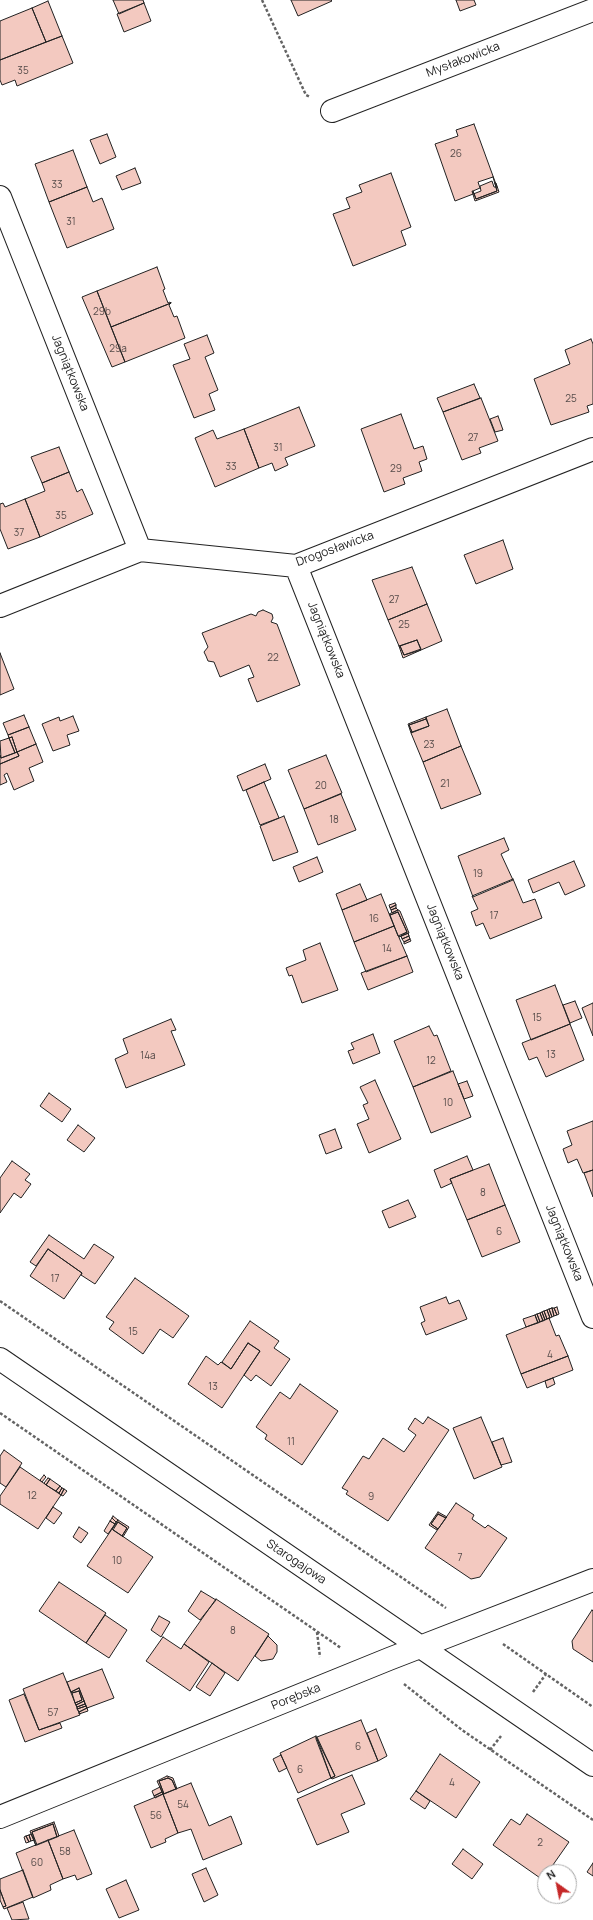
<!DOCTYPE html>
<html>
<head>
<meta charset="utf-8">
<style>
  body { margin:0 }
  #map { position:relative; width:593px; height:1920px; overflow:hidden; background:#fff; font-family:Manrope,sans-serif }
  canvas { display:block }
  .north { position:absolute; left:537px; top:1864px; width:40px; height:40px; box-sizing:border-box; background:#fff; border:1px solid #a7a7a7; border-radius:50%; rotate:327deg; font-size:11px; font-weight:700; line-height:16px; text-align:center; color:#222 }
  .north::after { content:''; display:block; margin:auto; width:14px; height:18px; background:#c62828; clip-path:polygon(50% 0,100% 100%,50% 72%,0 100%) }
</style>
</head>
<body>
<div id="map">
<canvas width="593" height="1920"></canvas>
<div class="north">N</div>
</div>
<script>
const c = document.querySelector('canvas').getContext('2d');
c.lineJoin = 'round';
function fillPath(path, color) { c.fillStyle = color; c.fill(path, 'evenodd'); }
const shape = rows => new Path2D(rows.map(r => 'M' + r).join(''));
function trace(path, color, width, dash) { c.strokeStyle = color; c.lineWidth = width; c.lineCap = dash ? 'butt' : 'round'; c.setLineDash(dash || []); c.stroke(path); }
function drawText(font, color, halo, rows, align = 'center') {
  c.font = font + ' Manrope,sans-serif'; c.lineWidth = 3; c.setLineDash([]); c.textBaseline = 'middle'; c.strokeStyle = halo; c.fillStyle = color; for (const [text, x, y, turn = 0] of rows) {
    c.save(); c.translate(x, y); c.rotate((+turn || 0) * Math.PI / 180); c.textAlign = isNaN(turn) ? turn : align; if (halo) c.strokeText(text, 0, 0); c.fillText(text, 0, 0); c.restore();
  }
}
const building = shape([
  [113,0,143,0,144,3,119,14,113,0],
  [291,0,331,0,332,1,298,16,291,0],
  [456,0,474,0,476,5,460,11,456,0],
  [48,1,62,36,46,42,32,8,48,1],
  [144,3,151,21,124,32,117,14,144,3],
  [32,8,46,42,0,60,0,21,32,8],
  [62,36,73,63,17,86,15,80,2,85,0,80,0,60,62,36],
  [474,124,497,187,494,187,492,181,480,186,481,191,455,201,435,144,458,136,456,130,474,124],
  [107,134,116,157,100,164,90,140,107,134],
  [73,150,87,187,49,202,35,164,73,150],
  [135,168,141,183,122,190,116,176,135,168],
  [391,173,411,227,401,231,406,245,353,266,333,214,350,208,346,198,362,192,359,185,391,173],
  [493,177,497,191,476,199,473,191,480,188,478,182,493,177],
  [495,183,496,183,499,192,475,201,472,191,473,191,476,199,497,191,495,183],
  [87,187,93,202,102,198,114,229,67,248,49,202,87,187],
  [157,267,165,289,163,290,168,303,170,302,171,303,111,327,97,291,157,267],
  [97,291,125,362,112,367,82,297,97,291],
  [171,303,169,305,174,317,177,316,185,338,125,362,111,327,171,303],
  [207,335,214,353,205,357,218,390,209,394,215,410,194,418,173,365,190,359,184,344,207,335],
  [591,339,593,344,593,404,587,406,589,412,551,425,534,379,570,364,565,350,591,339],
  [474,384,480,398,443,412,437,398,474,384],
  [481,398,498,441,479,448,481,453,462,460,443,412,481,398],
  [299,407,315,446,285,458,288,465,275,471,272,463,259,468,244,429,299,407],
  [401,414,414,449,423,446,427,459,419,462,422,471,403,478,405,484,384,492,361,429,401,414],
  [498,416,503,430,495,432,490,419,498,416],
  [244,429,259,468,215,487,195,438,213,430,217,439,244,429],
  [59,447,69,472,42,483,31,457,59,447],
  [69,472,77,492,82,489,93,514,40,537,25,499,45,491,42,483,69,472],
  [25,499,40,537,8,549,0,529,0,504,3,503,5,507,25,499],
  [503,540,513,569,476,584,464,555,503,540],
  [412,567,427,604,388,620,372,580,412,567],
  [427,604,442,641,421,650,417,640,399,646,388,620,427,604],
  [263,610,272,614,273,618,271,622,277,624,300,685,257,702,248,679,254,677,249,665,220,677,214,662,208,661,206,656,204,652,208,647,202,633,251,614,256,616,258,612,263,610],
  [417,640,421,649,404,655,400,646,417,640],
  [399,646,400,646,404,655,421,650,403,658,399,646],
  [0,653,14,689,0,695,0,653],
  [447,709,461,746,423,762,411,733,429,726,426,717,447,709],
  [24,715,29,727,8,735,3,723,24,715],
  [73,716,79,731,67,735,70,745,53,751,42,724,59,717,60,721,73,716],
  [426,717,426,719,409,725,412,732,411,733,408,724,426,717],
  [426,719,429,726,412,732,409,725,426,719],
  [29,727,36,744,17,752,12,737,9,738,8,735,29,727],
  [12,737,17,752,15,753,9,738,12,737],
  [9,738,15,753,1,758,0,741,9,738],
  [36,744,43,762,29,768,34,781,14,790,7,773,4,775,7,782,0,785,0,764,19,756,17,752,36,744],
  [461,746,481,794,441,809,423,762,461,746],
  [17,752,19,756,0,764,0,755,1,758,17,752],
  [326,755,342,793,304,809,288,770,326,755],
  [265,764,271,779,243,791,237,776,265,764],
  [264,782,279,818,260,825,246,790,264,782],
  [341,794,356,830,318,845,304,809,341,794],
  [284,816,298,852,273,861,260,826,284,816],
  [504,838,509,850,501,854,513,880,473,897,458,856,504,838],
  [317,857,323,872,299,882,293,867,317,857],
  [574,861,585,886,565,895,559,882,533,893,528,880,574,861],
  [513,879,523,903,535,899,542,918,490,939,483,923,476,926,471,912,478,909,472,896,513,879],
  [360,884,367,900,342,910,336,894,360,884],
  [381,894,394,926,354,942,342,910,381,894],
  [395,903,396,905,390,908,389,905,395,903],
  [396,905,396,908,391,910,390,908,396,905],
  [396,908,398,910,392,913,391,910,396,908],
  [398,910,400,911,409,933,399,937,407,932,398,912,390,915,389,914,398,910],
  [398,912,407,932,398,936,390,915,398,912],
  [394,926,407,956,366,972,354,942,394,926],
  [408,933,409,936,402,939,401,936,408,933],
  [409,936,410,939,404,942,402,939,409,936],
  [410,939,411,941,404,944,404,942,410,939],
  [320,943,338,990,302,1003,292,975,289,976,286,968,306,960,303,950,320,943],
  [407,956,413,972,368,990,361,973,407,956],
  [555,985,570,1024,531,1040,516,1000,555,985],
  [575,1001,582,1018,570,1023,563,1005,575,1001],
  [593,1003,593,1036,582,1008,593,1003],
  [171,1019,176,1030,171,1031,185,1065,126,1088,115,1059,128,1053,123,1039,171,1019],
  [570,1024,584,1060,546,1077,537,1057,529,1060,522,1043,570,1024],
  [429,1026,434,1036,437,1035,451,1071,413,1087,394,1041,429,1026],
  [373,1034,380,1053,353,1064,348,1051,354,1049,351,1043,373,1034],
  [453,1071,471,1117,431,1133,413,1087,453,1071],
  [375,1080,401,1139,369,1153,357,1124,369,1119,363,1105,368,1103,360,1087,375,1080],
  [467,1081,473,1096,464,1099,458,1084,467,1081],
  [49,1093,71,1109,62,1122,40,1106,49,1093],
  [593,1121,593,1170,583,1173,577,1159,568,1163,563,1149,572,1145,567,1131,593,1121],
  [78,1125,95,1138,84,1152,67,1140,78,1125],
  [335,1129,342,1148,326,1154,319,1135,335,1129],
  [467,1156,473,1170,450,1179,452,1183,441,1188,434,1170,467,1156],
  [12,1161,30,1174,25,1180,31,1184,21,1198,14,1193,0,1213,0,1178,12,1161],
  [489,1164,505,1205,467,1220,450,1179,489,1164],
  [593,1170,593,1197,584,1173,593,1170],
  [408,1200,416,1217,389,1228,382,1211,408,1200],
  [505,1205,520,1242,482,1257,467,1220,505,1205],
  [49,1235,84,1259,94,1244,114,1257,95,1284,81,1275,82,1273,48,1249,36,1266,30,1262,49,1235],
  [48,1249,82,1273,64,1299,30,1276,48,1249],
  [135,1278,189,1316,173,1338,160,1329,143,1354,109,1329,114,1322,106,1317,135,1278],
  [446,1297,449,1304,459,1300,467,1319,426,1335,421,1323,425,1321,420,1307,446,1297],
  [557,1307,559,1314,557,1315,554,1308,557,1307],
  [552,1308,554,1308,557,1315,554,1316,552,1308],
  [552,1308,554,1316,552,1317,549,1309,552,1308],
  [549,1309,552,1317,550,1318,547,1310,549,1309],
  [547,1310,550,1318,547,1319,544,1311,547,1310],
  [544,1311,547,1319,545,1320,542,1312,544,1311],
  [542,1312,545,1320,543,1321,540,1313,542,1312],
  [540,1313,543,1321,540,1322,537,1314,540,1313],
  [537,1314,540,1322,538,1323,535,1315,537,1314],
  [535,1315,538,1323,526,1327,523,1319,535,1315],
  [549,1318,556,1336,559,1335,568,1356,521,1374,506,1335,549,1318],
  [250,1321,279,1341,274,1348,290,1359,271,1386,256,1375,251,1381,244,1375,260,1351,248,1343,231,1369,222,1362,250,1321],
  [248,1343,260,1351,222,1408,188,1384,206,1356,218,1365,221,1362,231,1369,248,1343],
  [568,1356,573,1370,527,1388,521,1374,568,1356],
  [553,1378,555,1384,547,1388,545,1381,553,1378],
  [300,1384,338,1411,302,1465,265,1439,267,1435,256,1427,280,1392,290,1399,300,1384],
  [428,1417,449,1430,388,1521,346,1494,348,1491,342,1488,363,1456,369,1459,383,1438,404,1452,416,1435,408,1429,415,1418,423,1424,428,1417],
  [481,1417,502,1467,474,1479,453,1428,481,1417],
  [503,1438,512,1462,501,1465,492,1442,503,1438],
  [4,1450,22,1463,6,1487,0,1483,0,1456,4,1450],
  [20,1467,61,1495,38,1529,0,1504,0,1496,20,1467],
  [44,1475,46,1477,42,1482,40,1480,44,1475],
  [48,1478,50,1479,46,1485,44,1483,48,1478],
  [50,1479,60,1486,56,1491,46,1485,50,1479],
  [60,1486,62,1488,59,1493,56,1491,60,1486],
  [62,1488,64,1489,61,1495,59,1493,62,1488],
  [64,1489,67,1491,63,1496,61,1495,64,1489],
  [456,1503,474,1515,472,1519,485,1528,488,1525,507,1538,480,1577,471,1579,425,1548,456,1503],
  [53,1507,62,1513,54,1524,46,1518,53,1507],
  [438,1512,447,1517,446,1518,438,1514,431,1524,438,1529,437,1530,429,1525,438,1512],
  [438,1514,446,1518,438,1529,431,1524,438,1514],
  [113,1516,118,1520,116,1522,112,1518,113,1516],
  [112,1518,116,1522,115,1524,110,1521,112,1518],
  [118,1520,129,1527,123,1537,122,1536,127,1528,118,1522,112,1529,118,1520],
  [110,1521,115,1524,108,1534,104,1531,110,1521],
  [118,1522,127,1528,122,1536,113,1530,118,1522],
  [79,1527,88,1533,81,1543,73,1537,79,1527],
  [112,1529,153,1557,128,1593,87,1566,112,1529],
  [59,1582,106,1613,86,1643,39,1611,59,1582],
  [201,1591,216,1600,200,1620,188,1611,201,1591],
  [216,1599,269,1634,238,1681,184,1644,216,1599],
  [592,1610,593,1611,593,1662,573,1649,572,1641,592,1610],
  [105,1615,127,1630,109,1658,86,1643,105,1615],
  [159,1616,170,1622,161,1637,151,1630,159,1616],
  [268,1636,277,1645,277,1652,273,1659,261,1661,255,1656,268,1636],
  [163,1637,181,1649,184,1644,209,1662,190,1691,146,1661,163,1637],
  [212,1663,225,1673,210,1696,196,1687,212,1663],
  [102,1669,114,1698,87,1708,79,1688,71,1692,67,1682,102,1669],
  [63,1673,80,1715,39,1730,23,1689,63,1673],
  [79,1688,84,1701,76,1705,75,1703,82,1700,79,1691,72,1693,71,1692,79,1688],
  [79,1691,82,1700,75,1703,72,1693,79,1691],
  [24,1694,39,1730,60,1723,62,1728,25,1742,9,1700,24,1694],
  [84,1701,85,1704,77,1707,76,1705,84,1701],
  [85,1704,86,1706,77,1709,77,1707,85,1704],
  [86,1706,87,1708,79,1712,77,1709,86,1706],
  [87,1708,88,1711,79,1714,79,1712,87,1708],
  [361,1720,378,1761,332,1779,331,1778,335,1776,317,1737,361,1720],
  [376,1729,387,1756,378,1761,367,1733,376,1729],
  [316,1736,331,1778,298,1793,280,1753,316,1736],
  [316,1737,335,1776,331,1778,316,1739,316,1737],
  [440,1754,480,1782,456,1818,416,1791,440,1754],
  [281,1755,287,1768,279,1772,273,1759,281,1755],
  [352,1775,365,1804,341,1814,349,1832,317,1845,297,1799,352,1775],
  [167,1776,173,1778,177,1789,176,1789,172,1780,168,1778,159,1781,164,1794,163,1794,157,1781,167,1776],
  [168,1778,172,1780,176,1789,164,1794,159,1781,168,1778],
  [191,1783,209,1826,231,1816,242,1844,203,1860,191,1829,178,1833,163,1794,191,1783],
  [160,1787,162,1792,154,1796,152,1791,160,1787],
  [416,1791,430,1801,425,1809,410,1799,416,1791],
  [162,1792,163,1794,155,1798,154,1796,162,1792],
  [163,1794,178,1833,165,1839,166,1842,151,1848,134,1806,163,1794],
  [527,1814,569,1842,548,1872,545,1872,543,1880,493,1845,511,1819,520,1825,527,1814],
  [54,1822,59,1836,57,1837,53,1824,32,1832,36,1846,30,1831,54,1822],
  [53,1824,57,1837,37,1845,32,1832,53,1824],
  [74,1830,92,1874,77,1880,75,1875,63,1879,48,1840,74,1830],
  [31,1834,34,1840,31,1841,29,1835,31,1834],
  [29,1835,31,1841,29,1842,26,1836,29,1835],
  [26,1836,29,1842,26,1843,24,1837,26,1836],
  [48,1840,63,1879,50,1885,51,1890,33,1898,16,1853,48,1840],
  [463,1849,483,1864,472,1879,452,1864,463,1849],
  [593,1863,593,1876,587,1872,593,1863],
  [206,1868,218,1895,204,1902,192,1874,206,1868],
  [23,1870,33,1897,4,1909,3,1907,6,1906,0,1890,0,1879,23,1870],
  [126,1880,139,1910,119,1918,106,1889,126,1880],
  [0,1890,6,1906,3,1907,0,1900,0,1890],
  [23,1902,29,1919,12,1920,7,1908,23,1902]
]);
fillPath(building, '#f3c9c0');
trace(building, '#222', 1);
const minor = shape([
  [332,111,593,10],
  [0,197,140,550],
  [296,566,593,1317],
  [0,606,140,550,296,566,593,449],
  [0,1359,593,1765],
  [0,1817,389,1659,593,1580]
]);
trace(minor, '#222', 24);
trace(shape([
  [262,0,306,95,310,97],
  [0,1301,446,1608],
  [0,1413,341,1648],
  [317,1632,320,1657],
  [503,1644,593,1707],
  [404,1684,462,1730,593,1820],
  [533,1692,546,1674],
  [490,1750,501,1736]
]), '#646464', 2.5, [3, 2]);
trace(minor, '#fff', 22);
drawText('10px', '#564c4a', null, [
  ["35",23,71],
  ["26",456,154],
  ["33",57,185],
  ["31",71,222],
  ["29b",102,312],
  ["29a",118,349],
  ["25",571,399],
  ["27",473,438],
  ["31",278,448],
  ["33",231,467],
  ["29",396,469],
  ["35",61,516],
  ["37",19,533],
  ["27",394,600],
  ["25",404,625],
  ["22",273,658],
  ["23",429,745],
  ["21",445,784],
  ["20",321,786],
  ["18",334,820],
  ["19",478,874],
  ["17",494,916],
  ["16",374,919],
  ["14",387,949],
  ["15",537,1018],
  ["13",551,1055],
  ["14a",148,1056],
  ["12",431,1061],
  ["10",448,1103],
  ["8",483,1193],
  ["6",499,1232],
  ["17",55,1279],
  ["15",133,1332],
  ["4",550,1355],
  ["13",213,1387],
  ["11",291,1442],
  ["12",32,1496],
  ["9",371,1497],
  ["7",460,1558],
  ["10",117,1561],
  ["8",233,1631],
  ["57",53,1713],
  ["6",358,1747],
  ["6",300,1770],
  ["4",452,1783],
  ["54",183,1805],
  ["56",156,1816],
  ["2",540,1843],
  ["58",65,1852],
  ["60",37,1863]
]);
drawText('12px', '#222', '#fff', [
  ["Mysłakowicka",463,60,-21],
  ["Jagniątkowska",70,373,68],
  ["Drogosławicka",335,549,-20],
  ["Jagniątkowska",326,640,68],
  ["Jagniątkowska",445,942,68],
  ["Jagniątkowska",564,1243,68],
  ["Starogajowa",296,1562,34],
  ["Porębska",296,1697,-22]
]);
</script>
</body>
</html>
